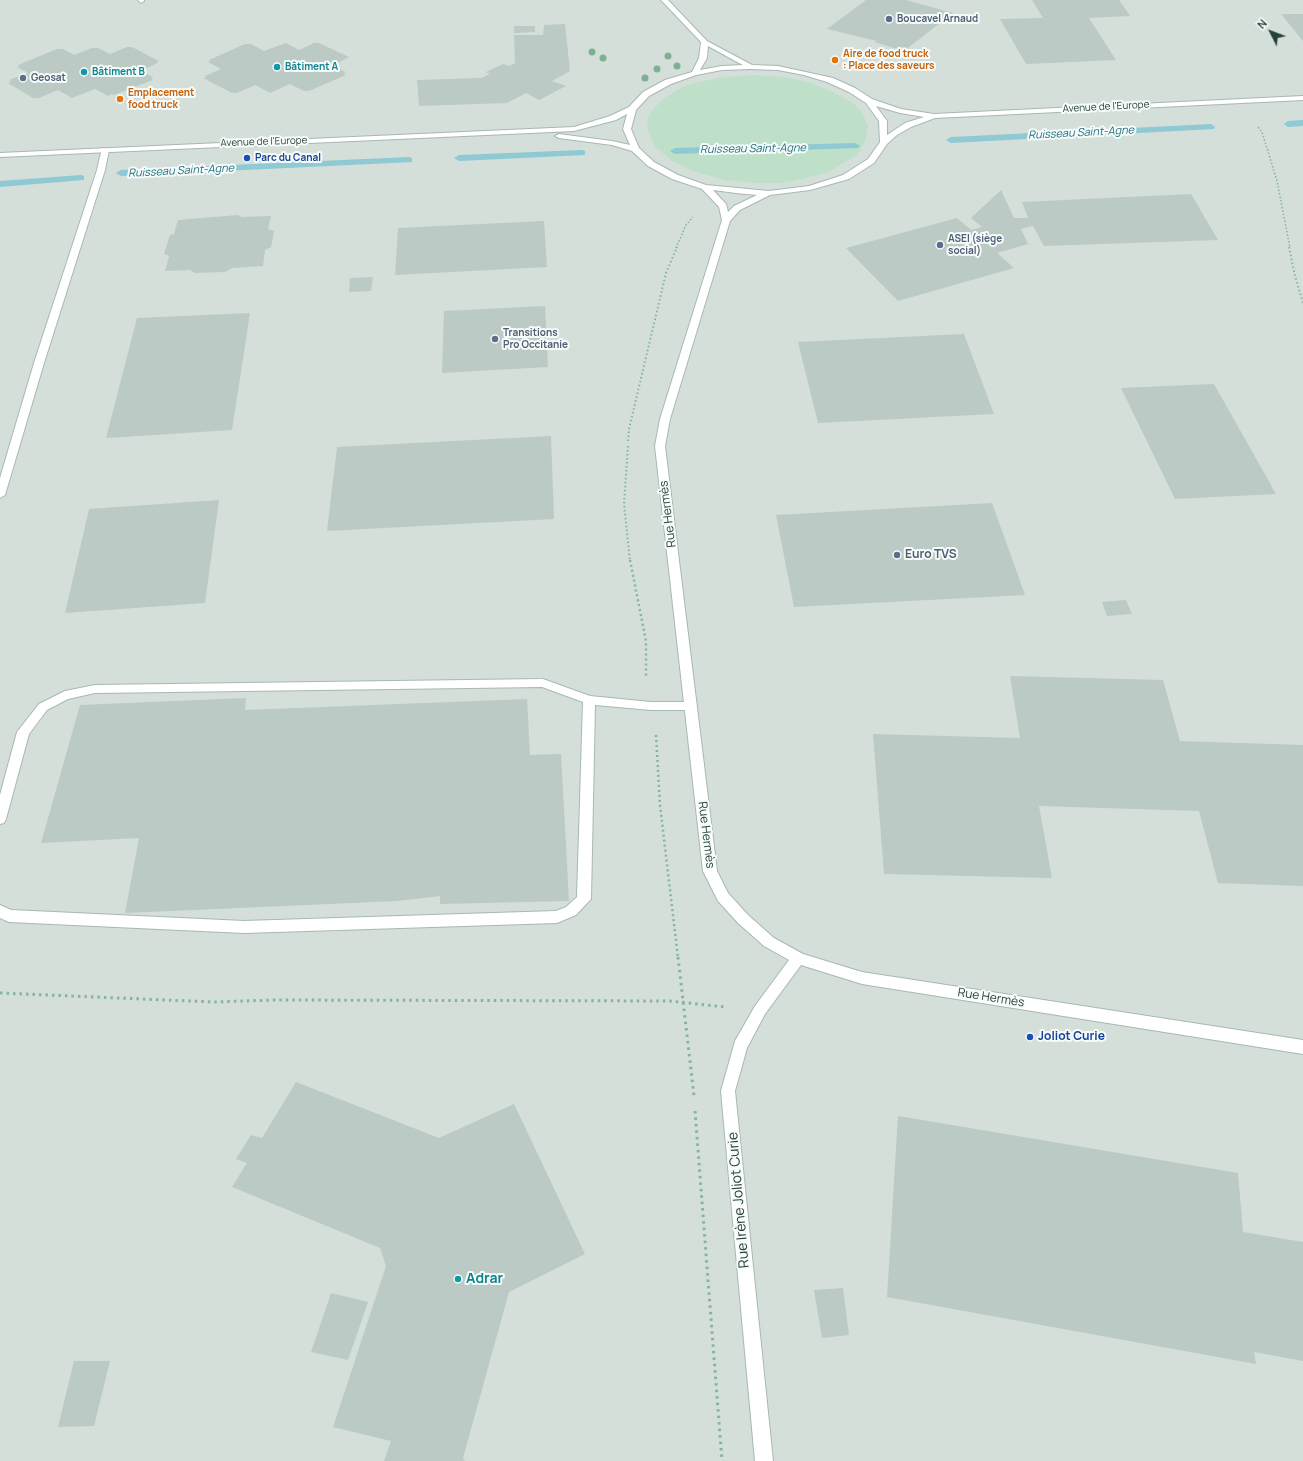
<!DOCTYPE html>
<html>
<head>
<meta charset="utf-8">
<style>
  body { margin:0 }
  #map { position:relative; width:1303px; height:1461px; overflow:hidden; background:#e6efeb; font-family:Manrope,sans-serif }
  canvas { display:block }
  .north { position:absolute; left:1251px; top:12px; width:40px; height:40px; -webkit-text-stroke:3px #f7fbf9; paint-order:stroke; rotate:312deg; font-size:11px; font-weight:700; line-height:16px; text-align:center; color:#24423a }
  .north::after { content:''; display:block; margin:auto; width:14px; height:18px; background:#24423a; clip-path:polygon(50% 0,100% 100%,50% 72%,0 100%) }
</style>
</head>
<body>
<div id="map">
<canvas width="1303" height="1461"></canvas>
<div class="north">N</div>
</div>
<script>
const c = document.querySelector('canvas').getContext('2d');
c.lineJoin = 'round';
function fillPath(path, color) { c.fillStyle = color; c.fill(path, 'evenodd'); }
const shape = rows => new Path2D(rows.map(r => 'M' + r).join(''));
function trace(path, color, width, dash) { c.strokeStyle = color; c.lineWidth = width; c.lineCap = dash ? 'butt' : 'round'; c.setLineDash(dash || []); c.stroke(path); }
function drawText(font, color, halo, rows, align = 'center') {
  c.font = font + ' Manrope,sans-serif'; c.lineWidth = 4; c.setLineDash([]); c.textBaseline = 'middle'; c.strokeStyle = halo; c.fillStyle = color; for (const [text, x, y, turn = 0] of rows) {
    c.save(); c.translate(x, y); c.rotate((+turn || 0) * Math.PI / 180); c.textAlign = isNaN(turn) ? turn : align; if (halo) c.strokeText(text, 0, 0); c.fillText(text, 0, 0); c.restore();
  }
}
fillPath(shape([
  [0,0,1303,0,1303,1461,0,1461]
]), '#d4dfda');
fillPath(shape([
  [752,75,785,77,812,83,835,93,854,104,861,111,868,126,865,141,857,155,828,172,803,179,781,183,755,183,724,180,693,171,674,162,655,147,647,129,648,119,650,113,663,99,682,87,694,83,724,77]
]), '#bfe0c8');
fillPath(shape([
  [1303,120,1303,126,1288,127,1284,124,1288,121,1303,120],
  [1211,124,1215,127,1214,129,951,143,946,140,951,137,1211,124],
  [855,143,860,146,858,148,675,154,670,151,675,148,855,143],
  [582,150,585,151,585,155,459,161,454,158,459,155,582,150],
  [409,157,412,158,412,162,121,176,116,173,121,170,409,157],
  [81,175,84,176,84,180,0,187,0,181,81,175]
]), '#8ec9d4');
fillPath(shape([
  [866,0,906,0,953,13,904,51,874,42,877,41,827,29],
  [1032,0,1119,0,1130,16,1089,18,1116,60,1026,64,1000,19,1043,18],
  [1281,14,1303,14,1303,41],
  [565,24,570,71,552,81,566,86,539,100,526,93,507,103,419,106,417,80,481,78,490,74,486,72,503,64,509,66,515,63,514,35,543,35,544,25],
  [514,26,535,26,535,32,514,33],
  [286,43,299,50,314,43,319,43,349,57,332,66,346,72,343,74,346,75,309,91,304,91,290,84,270,93,255,85,237,93,232,93,203,78,207,77,205,76,221,69,208,62,211,61,209,60,245,44,251,44,264,51],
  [127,47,132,47,159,61,156,62,158,63,140,71,153,77,151,78,153,80,114,95,112,94,108,96,95,89,72,98,58,90,39,98,33,98,8,83,11,82,9,80,28,73,17,67,20,66,18,65,57,49,63,49,74,55,92,48,98,48,110,54],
  [1001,190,1014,218,1028,218,1022,202,1191,194,1218,240,1044,246,1033,226,1021,229,1028,244,997,253,1014,268,898,301,846,248,957,218,971,230,982,227,971,218],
  [238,215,242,217,271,216,268,229,274,231,271,247,265,250,263,266,232,268,225,272,195,273,190,270,165,271,169,256,164,254,170,235,174,234,178,220],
  [544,221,547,267,395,275,398,228],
  [373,277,371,291,349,292,350,278],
  [545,306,548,367,442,373,444,311],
  [250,313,232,430,106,438,137,318],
  [964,334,994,414,818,423,798,342],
  [1214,384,1276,494,1175,499,1121,388],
  [551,436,554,519,327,531,337,447],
  [219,500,205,603,65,613,89,509],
  [992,503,1025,595,794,607,776,515],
  [1126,600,1132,614,1107,616,1102,602],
  [1010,676,1163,680,1180,741,1303,745,1303,886,1218,883,1199,811,1039,806,1052,878,884,874,873,734,1020,738],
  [246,698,245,710,527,699,530,755,561,754,569,901,440,904,440,896,397,901,125,913,139,838,41,843,80,705],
  [296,1082,439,1138,514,1104,585,1254,509,1292,463,1458,465,1461,384,1461,391,1441,333,1427,386,1266,380,1248,232,1187,247,1163,236,1159,251,1135,262,1138],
  [898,1116,1238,1173,1243,1232,1303,1242,1303,1361,1254,1352,1256,1364,887,1297],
  [843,1288,849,1335,822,1338,814,1290],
  [331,1293,368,1302,348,1360,311,1352],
  [74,1361,110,1361,94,1426,58,1427]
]), '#bbcac4');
const lane = shape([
  [138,0,144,0,144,1,141,3,138,0],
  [102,148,109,150,105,170,44,363,5,495,0,498,0,478,34,363,97,170,102,148],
  [543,679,590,696,651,702,691,702,695,703,697,706,695,709,691,710,651,710,595,705,591,899,576,915,557,923,244,933,9,922,0,918,0,905,11,910,244,921,556,911,566,907,577,897,583,702,542,687,95,693,68,699,47,710,29,734,6,819,4,823,0,824,0,795,17,732,39,704,65,691,95,685,543,679]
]);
const street = shape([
  [661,0,668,0,707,41,752,65,778,66,833,78,855,88,872,99,901,109,934,114,1303,96,1303,100,935,118,911,127,897,135,887,144,874,163,849,179,810,190,770,195,740,210,730,221,670,419,665,446,717,871,728,893,748,915,774,938,803,954,862,972,1303,1040,1303,1054,862,984,801,965,765,1014,747,1048,735,1091,773,1461,755,1461,721,1091,735,1041,755,1006,789,960,764,946,738,923,718,901,703,871,655,446,660,419,722,220,719,207,702,189,672,179,648,166,632,151,612,145,559,138,555,136,559,134,612,141,630,145,623,129,627,114,616,120,574,131,0,157,0,153,574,127,610,116,629,107,643,92,665,80,692,72,699,58,701,42,661,0],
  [708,46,739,63,743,65,722,66,700,70,707,58,708,46],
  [750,69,778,70,804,75,827,82,849,92,866,103,879,121,880,142,868,159,843,175,809,186,769,191,706,185,678,175,654,162,639,148,631,129,636,110,649,96,671,84,696,75,722,70,750,69],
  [876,106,900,113,924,117,905,123,887,135,887,121,876,106],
  [713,190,736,193,757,195,734,206,728,212,726,204,713,190]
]);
trace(lane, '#a8b8b2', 2);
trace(street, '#a8b8b2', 2);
trace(shape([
  [1258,127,1262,132,1277,181,1290,248],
  [676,248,686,225,693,217]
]), '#86b3a5', 1.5, [1.5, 2]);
trace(shape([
  [1289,247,1295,276,1303,303],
  [628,441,629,429,666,273,677,247],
  [628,446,624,504,630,561]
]), '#86b3a5', 2, [1.5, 2.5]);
trace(shape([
  [630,560,646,641,646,677],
  [656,735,660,805,678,958]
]), '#86b3a5', 2.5, [2, 3]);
trace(shape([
  [678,957,694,1096],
  [0,993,213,1002,274,1000,670,1001,725,1007],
  [695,1111,722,1461]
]), '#86b3a5', 3, [2.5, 4]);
fillPath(lane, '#fff');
fillPath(street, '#fff');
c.fillStyle = '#80af93';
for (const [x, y] of [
  [592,52],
  [668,56],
  [603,58],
  [677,66],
  [657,69],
  [645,78]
]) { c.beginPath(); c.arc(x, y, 3.5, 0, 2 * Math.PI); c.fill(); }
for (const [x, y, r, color] of [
  [889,19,4,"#5c6f8a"],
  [835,60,4,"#e8710a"],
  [277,67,4,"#0f9aa8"],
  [84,72,4,"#0f9aa8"],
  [23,78,4,"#5c6f8a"],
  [120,99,4,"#e8710a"],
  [247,158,4,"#1a4fb4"],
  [940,245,4,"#5c6f8a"],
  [495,339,4,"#5c6f8a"],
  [897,555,4,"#5c6f8a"],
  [1030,1037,4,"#1a4fb4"],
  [458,1279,4,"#0f9aa8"]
]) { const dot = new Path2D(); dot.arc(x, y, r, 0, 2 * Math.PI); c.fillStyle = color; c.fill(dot); trace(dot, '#f7fbf9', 1.5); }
drawText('bold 10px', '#4e5e75', '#f7fbf9', [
  ["Boucavel Arnaud",897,19],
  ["Geosat",31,78],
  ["ASEI (siège",948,239],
  ["social)",948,251],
  ["Transitions",503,333],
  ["Pro Occitanie",503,345]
], 'left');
drawText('bold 10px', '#c56008', '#f7fbf9', [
  ["Aire de food truck",843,54],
  [": Place des saveurs",843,66],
  ["Emplacement",128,93],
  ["food truck",128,105]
], 'left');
drawText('bold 10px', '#0d838f', '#f7fbf9', [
  ["Bâtiment A",285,67],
  ["Bâtiment B",92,72]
], 'left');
drawText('10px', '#24423a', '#f7fbf9', [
  ["Avenue de l'Europe",1106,107,-3],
  ["Avenue de l'Europe",264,142,-2]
]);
drawText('bold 10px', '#164399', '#f7fbf9', [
  ["Parc du Canal",255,158]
], 'left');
drawText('italic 11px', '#1c6f80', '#f7fbf9', [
  ["Ruisseau Saint-Agne",1081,133,-3],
  ["Ruisseau Saint-Agne",753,149,-1],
  ["Ruisseau Saint-Agne",181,171,-3]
]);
drawText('12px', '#24423a', '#f7fbf9', [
  ["Rue Hermès",668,514,-97],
  ["Rue Hermès",706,835,83],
  ["Rue Hermès",991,998,9]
]);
drawText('bold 12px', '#4e5e75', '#f7fbf9', [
  ["Euro TVS",905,555]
], 'left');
drawText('bold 12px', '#164399', '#f7fbf9', [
  ["Joliot Curie",1038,1037]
], 'left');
drawText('14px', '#24423a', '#f7fbf9', [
  ["Rue Irène Joliot Curie",739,1200,-95]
]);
drawText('bold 14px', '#0d838f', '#f7fbf9', [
  ["Adrar",466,1279]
], 'left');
</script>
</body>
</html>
